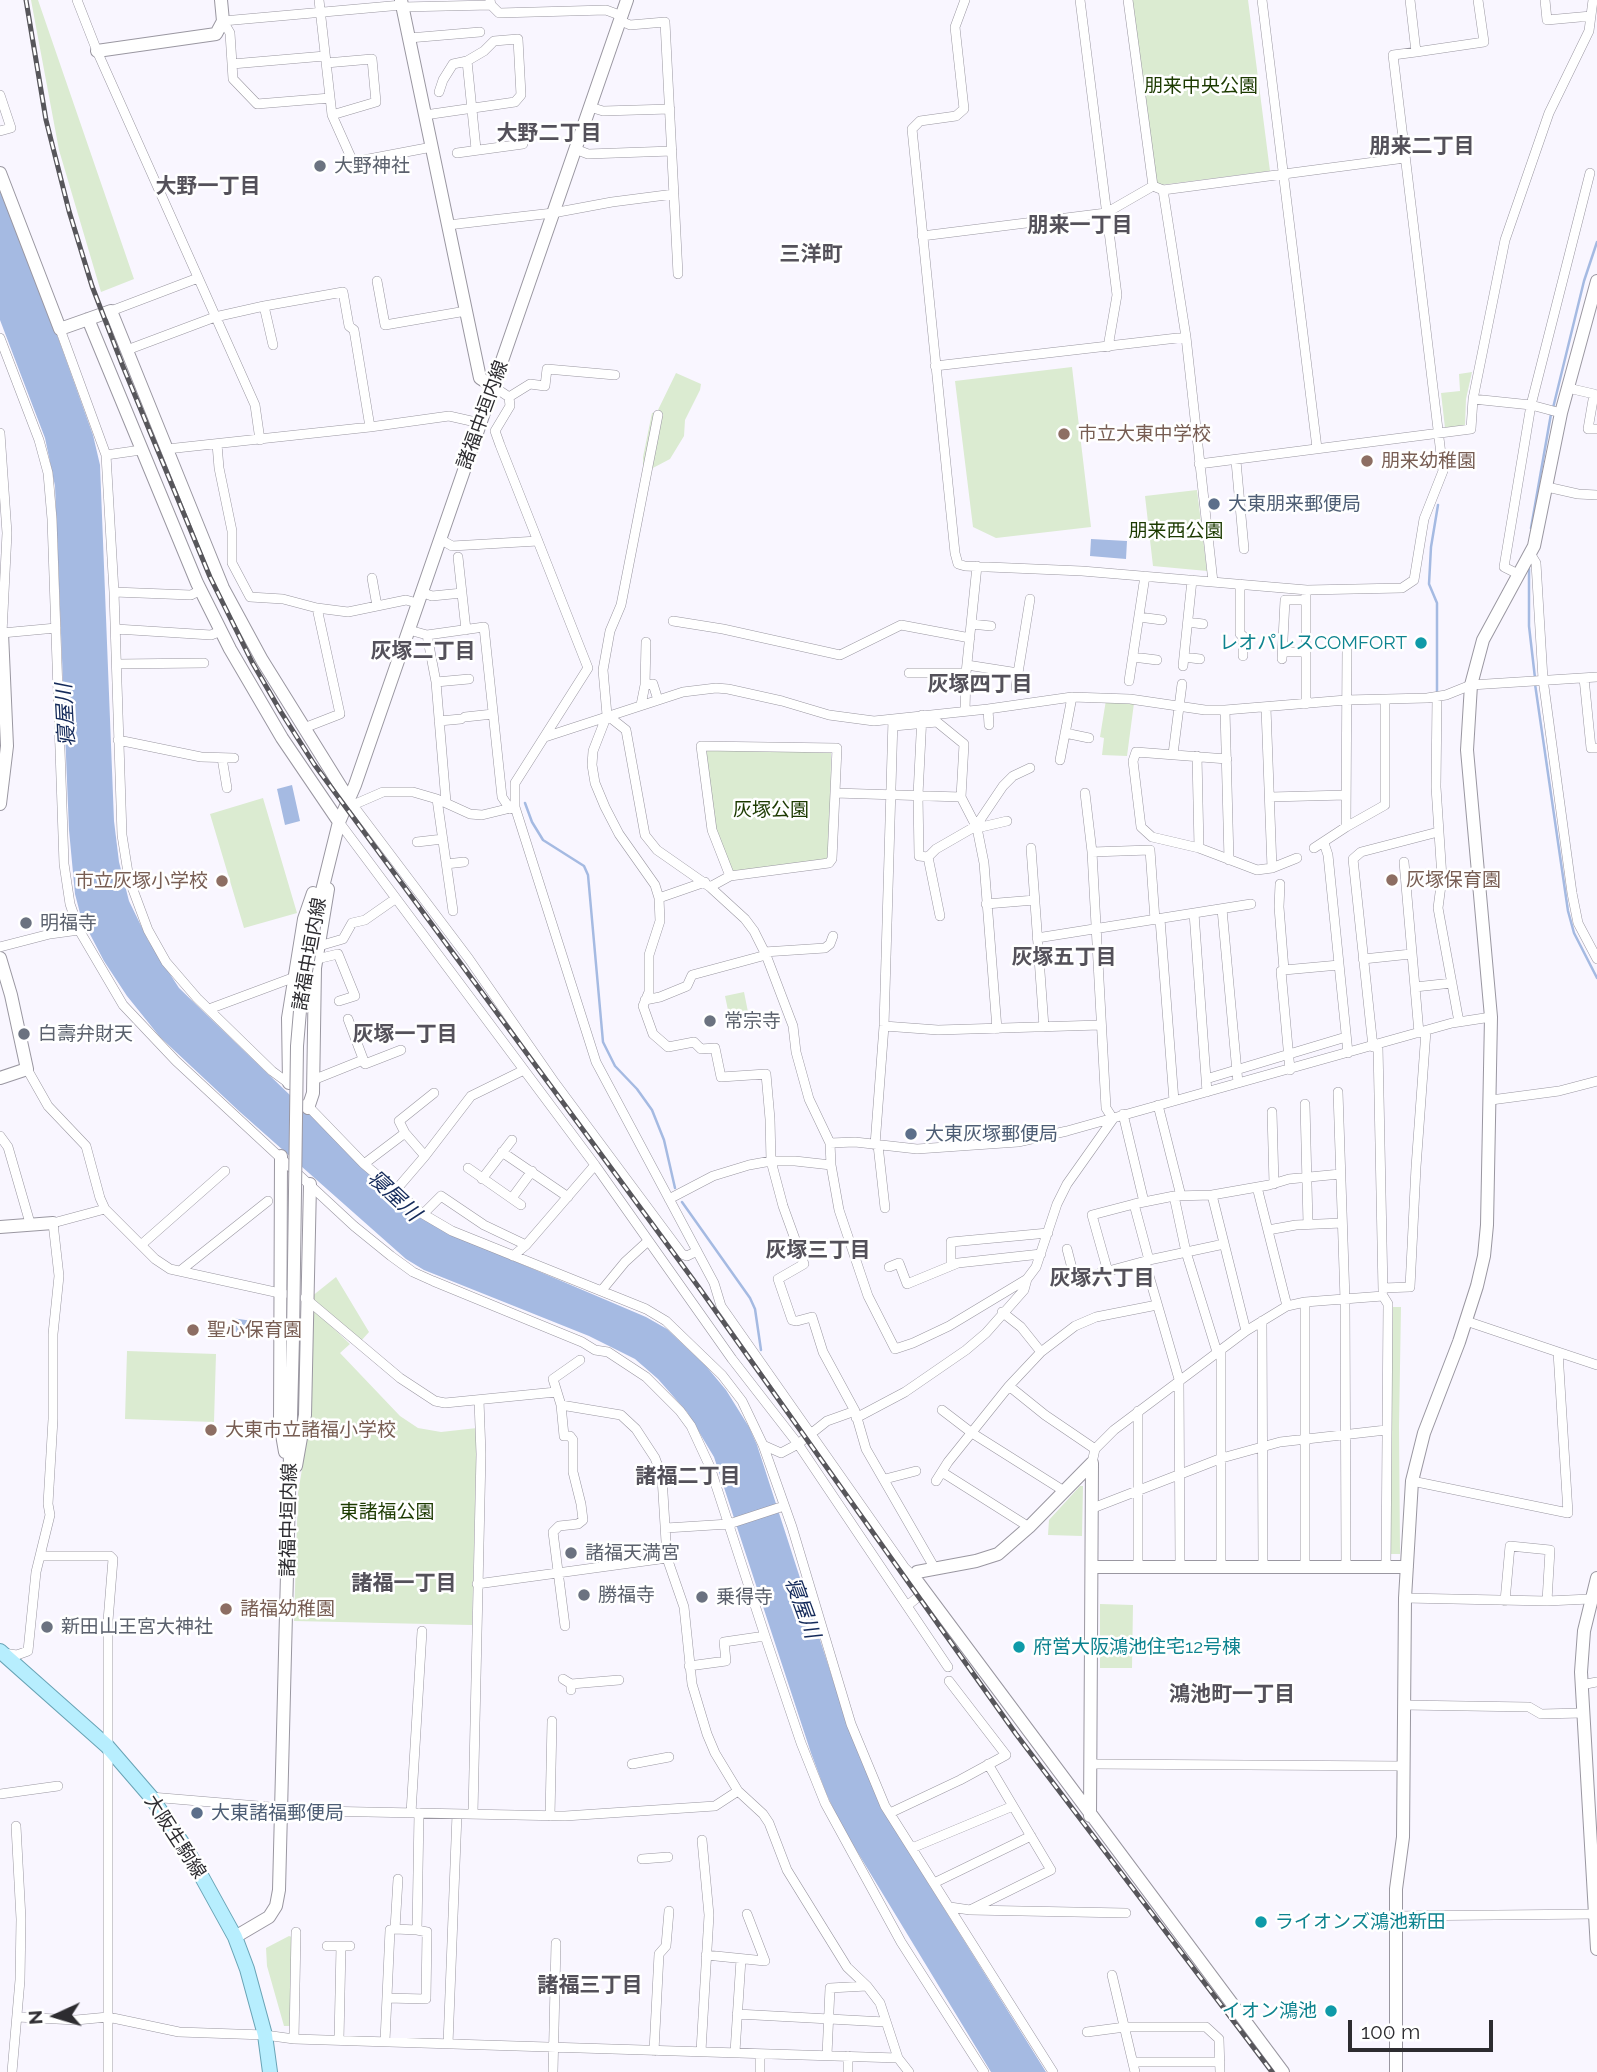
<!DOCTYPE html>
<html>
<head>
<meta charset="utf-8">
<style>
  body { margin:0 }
  #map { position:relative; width:1597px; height:2072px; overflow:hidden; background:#f9f6ff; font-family:Raleway,sans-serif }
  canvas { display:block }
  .north { position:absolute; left:21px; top:1981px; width:70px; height:70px; -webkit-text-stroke:5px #fff; paint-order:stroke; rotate:266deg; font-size:19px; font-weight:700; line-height:28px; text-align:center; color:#2d2c30 }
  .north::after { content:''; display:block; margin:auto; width:24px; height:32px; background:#2d2c30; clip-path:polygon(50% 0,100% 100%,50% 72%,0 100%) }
  .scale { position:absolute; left:1348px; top:2020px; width:145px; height:32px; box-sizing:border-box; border:4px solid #2d2c30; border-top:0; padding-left:9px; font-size:21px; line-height:24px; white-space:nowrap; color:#2d2c30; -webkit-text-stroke:5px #fff; paint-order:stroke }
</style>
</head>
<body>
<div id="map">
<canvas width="1597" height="2072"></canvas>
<div class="north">N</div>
<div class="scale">100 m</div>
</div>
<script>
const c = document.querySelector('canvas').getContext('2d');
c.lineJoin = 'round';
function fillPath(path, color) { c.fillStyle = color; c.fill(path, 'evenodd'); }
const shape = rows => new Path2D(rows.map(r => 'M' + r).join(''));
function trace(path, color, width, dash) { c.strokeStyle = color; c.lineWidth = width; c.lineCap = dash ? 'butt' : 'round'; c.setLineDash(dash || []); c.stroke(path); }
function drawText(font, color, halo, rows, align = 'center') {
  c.font = font + ' Raleway,"Noto Sans JP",sans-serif'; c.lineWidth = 5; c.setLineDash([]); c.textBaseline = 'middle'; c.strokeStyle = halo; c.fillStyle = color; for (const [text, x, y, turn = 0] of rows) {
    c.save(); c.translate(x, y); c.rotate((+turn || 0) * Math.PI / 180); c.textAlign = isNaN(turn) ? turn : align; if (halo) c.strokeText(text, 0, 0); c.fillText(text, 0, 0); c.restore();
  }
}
fillPath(shape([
  [31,0,38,0,134,279,101,292,59,150],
  [1132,0,1248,0,1270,171,1161,185,1155,183],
  [1072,367,1091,527,996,538,973,527,955,381],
  [1472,372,1466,399,1465,425,1445,428,1441,393,1460,391,1459,374],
  [676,373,701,384,700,390,685,420,684,436,670,459,651,469,643,465,643,457,652,413,657,412],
  [1197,490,1207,571,1153,566,1145,496],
  [1106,700,1134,703,1127,756,1102,755,1104,738,1100,737],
  [705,748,831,753,830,856,827,860,733,873,716,829],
  [263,798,297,913,244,928,210,814],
  [744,992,748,1012,729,1015,725,996],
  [336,1277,369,1332,361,1341,311,1297],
  [1390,1307,1401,1307,1399,1426,1400,1554,1390,1554],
  [313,1309,350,1344,340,1353,400,1416,418,1428,441,1432,477,1428,472,1625,294,1621,298,1493,311,1415],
  [127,1351,216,1354,214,1422,125,1419],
  [1080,1486,1083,1486,1082,1536,1048,1535,1049,1520],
  [1100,1604,1133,1605,1132,1668,1100,1668],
  [289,1936,292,1937,291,2026,284,2026,267,1966,266,1948]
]), '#dbebd1');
fillPath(shape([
  [0,191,52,321,93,435,100,465,114,821,119,862,129,901,148,940,179,988,407,1208,451,1234,646,1317,667,1329,706,1366,726,1390,749,1427,757,1445,844,1714,887,1817,1046,2072,991,2072,841,1825,826,1793,811,1753,714,1457,687,1412,658,1379,635,1359,589,1336,424,1270,406,1259,240,1112,160,1037,127,996,104,961,81,917,75,894,69,830,55,486,45,438,0,320],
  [1091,539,1127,541,1126,559,1090,556],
  [292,785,300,821,285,825,277,789],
  [232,1318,266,1323,264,1336,231,1331]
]), '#a5bae2');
trace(shape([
  [1553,408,1584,281,1597,242],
  [1531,528,1551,414],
  [1529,569,1529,626,1535,678],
  [1535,684,1568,911,1574,933,1597,978],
  [1437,691,1437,603,1429,584,1431,547,1438,505],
  [525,803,532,822,543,840,584,866,588,875,603,1042,615,1066,637,1089,652,1110,664,1140,675,1188],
  [682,1202,750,1298,755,1309,761,1350]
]), '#a5bae2', 2.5);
const minor = shape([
  [77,0,97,51,255,405,260,440],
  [319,0,332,115,353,162,432,147],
  [490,0,491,5,499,13,606,10,622,16],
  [965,0,955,27,964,109,956,116,920,121,912,129,955,553,958,564,965,566,1082,571,1307,590,1402,588,1414,580,1424,519,1443,471,1393,55,1416,52,1410,0],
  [1080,0,1117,295,1108,347],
  [1128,0,1153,186],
  [1262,0,1317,448],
  [1545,0,1547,20,1591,16],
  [402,7,491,5],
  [621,21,630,25,665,22,678,274],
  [409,38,480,32],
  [1416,52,1484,42,1478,0],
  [467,61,476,149],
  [326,63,372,59,376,102,332,115],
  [232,64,325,56],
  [0,95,11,128,0,131],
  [330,98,257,104,233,79,230,33,223,21,402,5],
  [590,107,603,111,670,109],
  [425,115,515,102,521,95,518,39,494,41,484,51,467,61,453,64,443,80,439,92],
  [575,149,588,154,672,151],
  [457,153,523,144],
  [1153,186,1163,190,1405,158],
  [1163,190,1186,337,1213,582],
  [448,225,553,213,612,202,674,194],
  [922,236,1106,213,1153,186],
  [377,281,385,325,466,311],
  [111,311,198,278],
  [60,329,106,455,114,592,122,835,129,879,148,930,166,962,197,998,272,1071,291,1085],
  [0,338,39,440,48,473,52,519,64,864,70,904,79,930,123,1005,176,1061,354,1226,391,1256,413,1272,433,1281,582,1342,595,1350,608,1352,646,1377,680,1411,691,1426,710,1467,765,1636,801,1743,825,1803,901,1942,984,2072],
  [273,345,264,306,343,292,349,326,354,330,370,427],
  [127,350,215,317,264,306],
  [935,366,1186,337],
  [494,387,509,397,510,406,495,431,500,445,588,668],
  [1568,388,1594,394,1588,429,1597,429],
  [509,397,530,384,545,386,547,369,615,375],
  [1473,399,1505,240,1549,113,1589,31,1593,0],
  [658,415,621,605,610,631,603,670,607,715,593,751,592,765,595,783,605,807,619,834,655,885,659,898,660,921,649,955,649,992,643,1006,653,1034,668,1047,694,1042,701,1049,715,1048,721,1077,766,1074,770,1119,771,1161,783,1206,804,1264,778,1279,792,1320,797,1321,812,1317,823,1352,855,1411,866,1449,934,1567],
  [0,433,7,533,2,633,56,628],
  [217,444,219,468,232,531,232,563,250,597,283,599,317,608,348,612,406,600,417,603],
  [167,449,370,427,449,416,480,423],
  [106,455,141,450],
  [1236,461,1244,549],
  [1199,464,1471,429,1473,399,1531,405,1561,413],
  [1547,487,1578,494,1597,495],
  [440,539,452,546,538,541],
  [1530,553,1536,563,1543,679,1572,893,1578,923,1597,959],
  [458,557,466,630],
  [1518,574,1504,567,1531,405,1590,173],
  [372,578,377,606],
  [1240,584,1240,634,1243,636,1243,656],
  [114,592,191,595,201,590],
  [421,592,432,596,462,593],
  [1139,617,1162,620],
  [673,621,723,629,840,655,901,625,970,638],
  [1188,622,1203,624],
  [971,624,991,626],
  [116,629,211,635,221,631],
  [409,630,427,635,484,627,502,797,510,809],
  [427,635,436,682,446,802],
  [1283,652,1306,652],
  [1133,657,1157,660],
  [1184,657,1200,659],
  [1282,659,1285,600,1306,600],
  [117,664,204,663],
  [967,665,1018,673,1016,688],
  [1183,666,1192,580],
  [588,668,515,783,515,807,596,1062,714,1283,721,1306,905,1568,914,1577],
  [909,673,966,673],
  [1018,673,1030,599],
  [1584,678,1591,748,1597,748],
  [1129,681,1145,576],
  [436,682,469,679],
  [645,685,646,642],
  [1437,697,1436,787,1442,878,1438,908,1459,1022],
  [1306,704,1306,590],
  [641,705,645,685,653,684,658,700],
  [1266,708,1272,868],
  [988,709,989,725],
  [1225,710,1229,860],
  [965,711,966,673,977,566],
  [607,715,626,730,645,835,657,850,710,887,745,919,754,931,766,955,793,1026,796,1052,809,1099,830,1143,831,1165,839,1210,868,1296,895,1349,913,1343,949,1326,1027,1279,1036,1267,1057,1204,1067,1184,1113,1119],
  [922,715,918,795,919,856,928,857,940,916],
  [465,717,493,714],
  [439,721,461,719],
  [894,726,937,722,964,744,961,797],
  [304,728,340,714,317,608],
  [1065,733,1089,738],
  [545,737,683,692,716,688,728,689,782,701,829,715,874,721,988,709,1072,697,1130,699,1205,710,1225,710,1346,700,1427,698,1446,695,1471,685,1597,677],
  [118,740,201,757,234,758],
  [1173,754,1182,684],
  [1197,756,1199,848],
  [222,758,227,788],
  [1227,759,1136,752,1133,761,1141,827,1152,837,1199,848,1257,870,1272,868,1297,858],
  [1060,760,1072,697],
  [835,793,961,797,977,828,984,863,997,1029],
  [1085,793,1092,852,1106,1108,1113,1119],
  [1270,797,1346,795],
  [437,799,453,911],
  [349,800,469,959,555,1083,682,1254,687,1256,697,1251],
  [353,805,383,792,413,792,437,799,470,814,482,815,515,807],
  [339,822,595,1165,732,1359,798,1444,948,1667],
  [1346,827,1385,805,1385,700],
  [977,828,1007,821],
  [417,842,443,839],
  [1324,843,1328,855,1348,1053],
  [1031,848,1044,1027],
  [1314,848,1346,827,1347,647],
  [1092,852,1150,850,1155,920],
  [928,857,936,849,976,826,1003,786,1013,776,1030,768],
  [1404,862,1419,1033],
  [446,864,464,862],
  [1280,884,1279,907,1284,970,1281,971,1290,1070],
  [710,887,730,876,829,863,832,859,837,748,701,746,712,830,730,876],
  [659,898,705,882],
  [986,904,1035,900],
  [1222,909,1238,1083],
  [1194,913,1207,1092],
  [1160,919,1174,1101],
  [1037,938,1251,904],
  [319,946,343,939,352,923,365,920,395,899],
  [0,947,50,934,79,930],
  [764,952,825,948,830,944,833,936],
  [317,959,338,954,355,996,339,1001],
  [1363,959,1411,954],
  [1284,970,1339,965],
  [1415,987,1452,983],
  [645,1000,660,997,687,986,692,975,766,955],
  [209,1009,295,977],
  [348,1019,365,1064,401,1050],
  [884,1026,938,1030,1100,1025],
  [1378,1046,1383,1291],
  [1373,1047,1353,859,1361,852,1438,832],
  [27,1069,48,1106,86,1146,100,1198,105,1209,155,1259,170,1269,284,1294],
  [1206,1079,1346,1037],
  [313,1080,363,1060],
  [1338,1092,1345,1300,1346,1567],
  [1491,1100,1559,1091,1597,1081],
  [306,1104,364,1164,423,1214,452,1231,646,1309,666,1321,722,1375,742,1401,763,1445,792,1527,851,1724,885,1806,1053,2072],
  [1305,1104,1308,1224],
  [1158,1105,1181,1196],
  [1272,1112,1274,1184],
  [1123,1114,1144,1202],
  [0,1136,8,1147,30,1223],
  [830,1143,855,1142,917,1149,1018,1142,1067,1131,1452,1023,1491,1017],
  [875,1145,884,1026,893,719],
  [878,1145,885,1208],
  [502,1152,568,1197],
  [425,1156,405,1133,399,1121,434,1093],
  [364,1164,405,1133],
  [468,1168,521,1205],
  [482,1179,512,1140],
  [1257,1187,1287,1306],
  [395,1191,425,1156,471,1096,524,1070],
  [1212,1195,1246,1331],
  [1174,1196,1186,1252,1217,1352],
  [512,1198,532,1171],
  [669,1199,713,1176,749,1165,771,1161,795,1161,831,1165],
  [423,1214,441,1196,484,1225,526,1245],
  [1268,1230,1296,1225,1342,1223],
  [141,1245,225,1171],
  [1067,1249,1075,1280,1149,1260,1224,1244],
  [513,1256,526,1245,595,1165],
  [1149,1260,1134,1204,1174,1196,1212,1195,1269,1185,1289,1179,1340,1174],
  [1145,1262,1179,1379,1180,1567],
  [951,1266,951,1242,1048,1233],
  [889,1267,899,1263,907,1284,958,1263,1041,1254],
  [180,1271,268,1201],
  [1108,1272,1092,1215,1134,1204],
  [1383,1288,1410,1287,1416,1167,1426,1031],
  [602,1290,625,1262,648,1241],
  [305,1298,400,1378,435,1401,445,1403,556,1392],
  [1305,1302,1305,1567],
  [1002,1312,1021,1327,1041,1352],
  [1262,1321,1263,1567],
  [1221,1350,1221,1567],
  [1558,1352,1597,1365],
  [1009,1386,1045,1415,1095,1449],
  [561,1405,621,1415,636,1429,655,1458,662,1477,667,1558,684,1607,692,1684,707,1734,715,1753,738,1791,763,1814,769,1823,787,1870,847,1967,867,1986,880,2003,898,2058,909,2072],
  [942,1410,972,1433,1064,1491],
  [856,1418,905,1392,966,1350,986,1333,1024,1290,1027,1279],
  [763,1445,781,1453,798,1444,827,1421,855,1411],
  [1092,1463,1095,1449,1114,1430,1246,1331,1287,1306,1305,1302,1383,1296,1388,1304,1386,1568],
  [942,1472,1029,1527],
  [885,1479,916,1471],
  [936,1481,948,1462,1009,1386,1041,1352,1075,1326,1096,1317,1157,1305],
  [1412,1481,1568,1513,1558,1352,1466,1321],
  [1093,1508,1222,1458,1280,1442,1386,1430],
  [666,1528,729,1524,784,1506],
  [41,1556,110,1556,113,1559,108,1621,108,2072],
  [1138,1567,1138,1411],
  [477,1584,667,1558],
  [1405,1598,1547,1601,1590,1599],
  [1505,1601,1510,1546,1550,1550,1547,1601],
  [907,1606,924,1592],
  [565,1626,553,1532,559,1526,578,1524,583,1520,581,1504,573,1472,573,1440,570,1436,564,1436,561,1405,553,1379,580,1360],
  [3,1653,17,1655,28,1651,36,1572,50,1515,48,1504,53,1419,53,1334,59,1276,53,1223,105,1209],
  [689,1666,726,1661,724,1642,765,1636],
  [563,1679,571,1684,571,1690],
  [571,1684,619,1680],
  [1581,1685,1597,1682],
  [1404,1705,1529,1707,1541,1714,1582,1713],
  [632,1764,669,1757],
  [1091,1764,1404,1766],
  [0,1794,58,1786],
  [151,1797,318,1811,565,1816,715,1806,738,1791],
  [411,1813,422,1631],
  [473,1813,481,1454,479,1400],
  [890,1813,960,1780,1006,1755,949,1681],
  [550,1816,552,1721],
  [912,1848,1013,1806],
  [642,1859,668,1857],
  [398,1879,395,1929,417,1930,419,1813],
  [934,1883,1031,1836],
  [950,1907,970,1910,1126,1913],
  [970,1910,1051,1870,988,1764],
  [1395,1916,1597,1914],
  [327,1946,350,1946],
  [706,1955,765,1961,747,1914],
  [1112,1975,1135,2072],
  [387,1998,426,1999,427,1932,417,1930],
  [737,2014,885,2022],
  [17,2017,76,2020,108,2017,179,2032,265,2035,294,2039,898,2058],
  [1087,2032,1125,2027,1206,2027,1219,2039,1220,2072],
  [294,2039,296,1932],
  [339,2040,341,1946],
  [385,2041,390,1930,395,1929],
  [448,2044,457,1814],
  [654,2051,659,1954,666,1946,669,1911],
  [701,2051,709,1915,702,1840],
  [735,2052,741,1959],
  [827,2055,830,1988,867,1986],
  [1133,2062,1220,2062],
  [12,2072,20,1980,21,1919,16,1826],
  [553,2072,556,1943],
  [760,2072,760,2054],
  [848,2072,848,2056]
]);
const tertiary = shape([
  [401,0,480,378,494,387],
  [97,51,216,34,223,21,221,0],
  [0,173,60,329,111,311,223,588,262,660,349,800],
  [88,319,197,583,230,649,282,738,339,822],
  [0,633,2,633,7,746,0,804],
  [316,915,339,822,355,785,627,0],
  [0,958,11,995,27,1069,0,1078],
  [289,1083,288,1018,304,919,313,893],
  [308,1108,313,1093,315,968,328,889],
  [281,1156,280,1423,285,1452],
  [0,1227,53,1223],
  [1092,1463,1029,1527,998,1554,976,1561,917,1572,914,1577,1283,2072],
  [296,1466,305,1415,310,1184],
  [1092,1567,1407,1567],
  [1090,1816,1092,1463],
  [235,1937,269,1917,276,1906,279,1890,293,1337],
  [1396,2072,1396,1889,1403,1837,1405,1598,1412,1481,1424,1433,1459,1342,1477,1286,1484,1256,1487,1225,1491,1017,1467,750,1471,685,1483,640,1534,546,1561,413,1597,281]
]);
const secondary = shape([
  [1597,1578,1584,1631,1581,1672,1597,1949]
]);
const primary = shape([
  [0,1651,107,1746,151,1797,187,1850,235,1937,247,1969,265,2035,270,2072]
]);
trace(minor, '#9a97a1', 10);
trace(tertiary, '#9a97a1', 14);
trace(secondary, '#9a97a1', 14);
trace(primary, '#68a3b5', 16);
trace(minor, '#fff', 9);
trace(tertiary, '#fff', 12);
trace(secondary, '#fff', 12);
trace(primary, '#b7eefe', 14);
const rail = shape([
  [26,0,46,120,69,211,92,286,122,364,210,577,252,662,281,712,314,764,700,1289,1016,1734,1272,2072]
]);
trace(rail, '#57565b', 5);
trace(rail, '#fff', 2.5, [8]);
const tertiaryBridge = shape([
  [293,1337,297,1046,301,999,316,915]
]);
trace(tertiaryBridge, '#9a97a1', 14, []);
trace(tertiaryBridge, '#fff', 12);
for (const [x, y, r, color] of [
  [320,166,7,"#6b7280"],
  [1064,434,7,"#8d6e63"],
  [1367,461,7,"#8d6e63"],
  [1214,504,7,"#5c6f8a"],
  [1421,643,7,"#0f9aa8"],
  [1392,880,7,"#8d6e63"],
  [222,881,7,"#8d6e63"],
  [26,923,7,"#6b7280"],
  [710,1021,7,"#6b7280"],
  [24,1034,7,"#6b7280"],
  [911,1134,7,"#5c6f8a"],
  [193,1330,7,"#8d6e63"],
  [211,1430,7,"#8d6e63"],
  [571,1553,7,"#6b7280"],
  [584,1595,7,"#6b7280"],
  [702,1597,7,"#6b7280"],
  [226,1609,7,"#8d6e63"],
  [47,1627,7,"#6b7280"],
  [1019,1647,7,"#0f9aa8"],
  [197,1813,7,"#5c6f8a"],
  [1261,1922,7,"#0f9aa8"],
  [1331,2011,7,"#0f9aa8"]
]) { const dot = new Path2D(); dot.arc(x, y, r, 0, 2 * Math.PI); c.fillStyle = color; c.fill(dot); trace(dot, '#fff', 2.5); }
drawText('19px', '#1c3a00', '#fff', [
  ["朋来中央公園",1201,86],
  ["朋来西公園",1176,531],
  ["灰塚公園",771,810],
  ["東諸福公園",387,1512]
]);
drawText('19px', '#5b616d', '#fff', [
  ["大野神社",334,166],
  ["明福寺",40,923],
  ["常宗寺",724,1021],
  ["白壽弁財天",38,1034],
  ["諸福天満宮",585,1553],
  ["勝福寺",598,1595],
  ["乗得寺",716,1597],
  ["新田山王宮大神社",61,1627]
], 'left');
drawText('19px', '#2d2c30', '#fff', [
  ["諸福中垣内線",483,415,-70],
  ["諸福中垣内線",310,954,-80],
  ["諸福中垣内線",289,1520,-89],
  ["大阪生駒線",175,1837,57]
]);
drawText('19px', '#785e54', '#fff', [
  ["市立大東中学校",1078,434],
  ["朋来幼稚園",1381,461],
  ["灰塚保育園",1406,880],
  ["市立灰塚小学校",208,881,"right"],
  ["聖心保育園",207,1330],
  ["大東市立諸福小学校",225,1430],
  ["諸福幼稚園",240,1609]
], 'left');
drawText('19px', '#4e5e75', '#fff', [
  ["大東朋来郵便局",1228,504],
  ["大東灰塚郵便局",925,1134],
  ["大東諸福郵便局",211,1813]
], 'left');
drawText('19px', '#0d838f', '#fff', [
  ["レオパレスCOMFORT",1407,643],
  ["府営大阪鴻池住宅12号棟",1033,1647,"left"],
  ["ライオンズ鴻池新田",1275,1922,"left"],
  ["イオン鴻池",1317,2011]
], 'right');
drawText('bold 21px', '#54515a', '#fff', [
  ["大野二丁目",549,134],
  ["朋来二丁目",1422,147],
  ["大野一丁目",208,187],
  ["朋来一丁目",1080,226],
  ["三洋町",811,255],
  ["灰塚二丁目",423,652],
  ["灰塚四丁目",980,685],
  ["灰塚五丁目",1064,958],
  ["灰塚一丁目",405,1035],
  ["灰塚三丁目",818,1251],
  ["灰塚六丁目",1102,1279],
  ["諸福二丁目",688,1477],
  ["諸福一丁目",404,1584],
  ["鴻池町一丁目",1232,1695],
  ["諸福三丁目",590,1986]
]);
drawText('italic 21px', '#142a5a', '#fff', [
  ["寝屋川",66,715,-93],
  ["寝屋川",394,1196,43],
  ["寝屋川",802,1608,70]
]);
</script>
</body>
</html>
